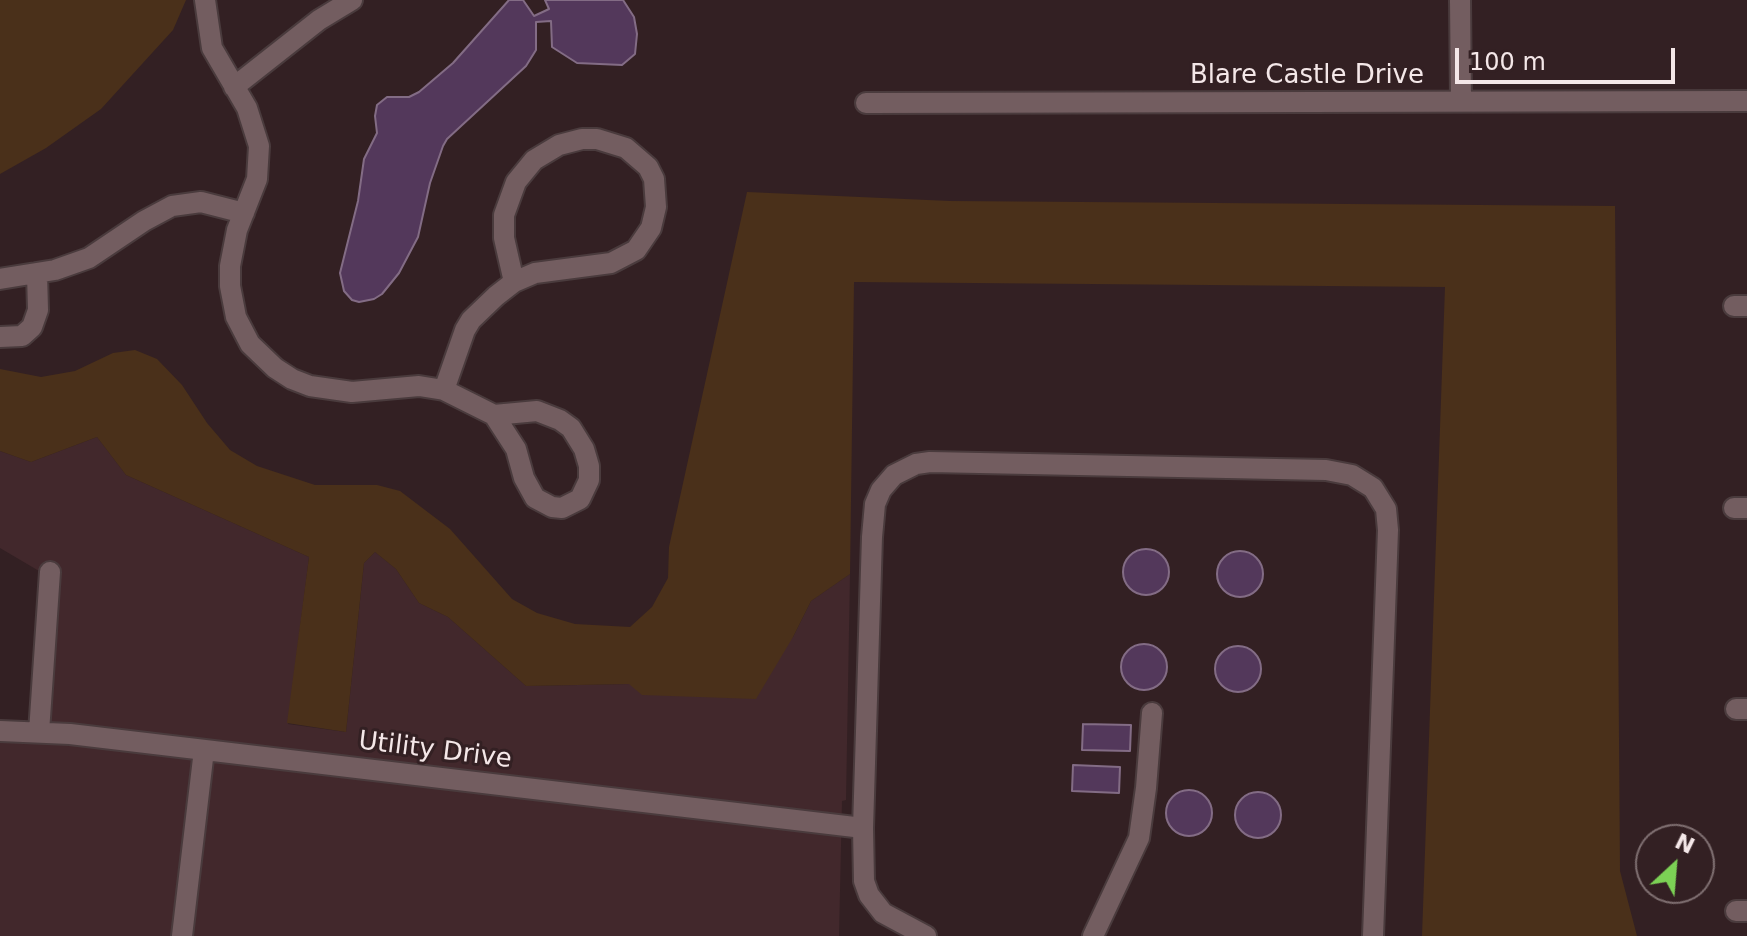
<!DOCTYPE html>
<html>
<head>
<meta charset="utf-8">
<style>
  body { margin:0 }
  #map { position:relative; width:1747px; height:936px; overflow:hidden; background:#332023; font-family:"DejaVu Sans",sans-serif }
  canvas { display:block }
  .north { position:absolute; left:1635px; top:824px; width:80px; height:80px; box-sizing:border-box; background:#332023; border:2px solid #807072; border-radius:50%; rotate:26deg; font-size:22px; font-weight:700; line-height:32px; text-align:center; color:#f4e7e8 }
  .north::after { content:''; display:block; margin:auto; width:28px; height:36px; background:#7cd155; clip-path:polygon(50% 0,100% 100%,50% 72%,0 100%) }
  .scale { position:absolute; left:1455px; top:48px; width:220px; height:36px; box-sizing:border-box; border:4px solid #f4e7e8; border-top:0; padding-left:10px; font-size:24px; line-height:28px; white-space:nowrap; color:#f4e7e8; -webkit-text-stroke:6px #332023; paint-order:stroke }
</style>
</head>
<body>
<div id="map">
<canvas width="1747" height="936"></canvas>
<div class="north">N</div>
<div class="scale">100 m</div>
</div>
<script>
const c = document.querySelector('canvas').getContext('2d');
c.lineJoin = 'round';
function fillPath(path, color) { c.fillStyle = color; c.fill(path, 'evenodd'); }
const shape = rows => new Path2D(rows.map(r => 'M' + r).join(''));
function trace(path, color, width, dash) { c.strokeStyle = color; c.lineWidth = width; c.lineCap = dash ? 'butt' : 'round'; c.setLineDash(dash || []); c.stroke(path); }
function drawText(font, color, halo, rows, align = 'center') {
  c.font = font + ' "DejaVu Sans",sans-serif'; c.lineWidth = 6; c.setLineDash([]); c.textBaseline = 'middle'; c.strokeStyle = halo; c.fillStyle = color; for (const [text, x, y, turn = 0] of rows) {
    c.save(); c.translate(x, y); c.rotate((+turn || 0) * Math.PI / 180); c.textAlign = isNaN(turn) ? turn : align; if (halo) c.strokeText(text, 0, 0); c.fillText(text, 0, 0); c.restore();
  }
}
fillPath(shape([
  [97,437,126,475,309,557,288,724,346,732,364,563,375,552,396,569,419,603,448,617,526,686,629,684,793,637,811,601,850,574,846,800,842,801,839,936,0,936,0,726,32,723,39,571,0,548,0,451,31,462]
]), '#42282c');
fillPath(shape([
  [0,0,186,0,173,30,101,109,46,148,0,174],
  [747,192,950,201,1615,206,1620,871,1637,936,1422,936,1445,287,854,282,850,574,811,601,793,637,756,699,642,695,629,684,526,686,448,617,419,603,396,569,375,552,364,563,346,732,287,723,309,557,126,475,97,437,31,462,0,451,0,369,41,377,75,371,113,353,135,350,157,359,182,385,207,423,230,450,257,466,315,485,377,485,400,491,450,529,512,599,537,613,575,624,630,627,652,607,668,578,669,547]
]), '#4a301a');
const water = shape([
  [509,0,523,0,534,16,549,9,545,0,623,0,634,17,637,34,635,54,622,65,577,63,552,47,551,21,536,22,536,50,526,66,447,139,443,146,430,183,418,237,399,273,382,294,374,299,359,302,352,300,344,291,340,273,358,201,364,159,377,133,375,116,377,105,387,97,409,97,419,92,453,63,509,0],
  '1123 572a23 23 0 1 1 46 0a23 23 0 1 1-46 0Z',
  '1217 574a23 23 0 1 1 46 0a23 23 0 1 1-46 0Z',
  '1121 667a23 23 0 1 1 46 0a23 23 0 1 1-46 0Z',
  '1215 669a23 23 0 1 1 46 0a23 23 0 1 1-46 0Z',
  [1083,724,1131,725,1130,751,1082,750,1083,724],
  [1073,765,1120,767,1119,793,1072,791,1073,765],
  '1166 813a23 23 0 1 1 46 0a23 23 0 1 1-46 0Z',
  '1235 815a23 23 0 1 1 46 0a23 23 0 1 1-46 0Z'
]);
fillPath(water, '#53385b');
trace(water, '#836c85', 2);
const minor = shape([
  [205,0,212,48,247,108,259,146,257,179,237,230,230,266,230,286,236,317,250,344,275,368,292,379,310,386,352,392,419,386,444,390,494,415,516,449,524,478,535,498,552,507,562,508,580,499,589,480,589,466,584,449,571,428,560,420,537,411,494,415],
  [1460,0,1461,101],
  [234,87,319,20,352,0],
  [866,103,1747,101],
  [0,279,55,270,89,258,144,221,172,206,201,202,244,213],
  [1734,306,1747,306],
  [0,337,22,336,32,327,38,310,37,273],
  [444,390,465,330,471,320,496,296,514,282,535,273,611,263,636,250,651,228,656,207,654,179,648,167,626,148,597,139,582,139,559,145,534,160,516,182,504,215,504,238,514,282],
  [1734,508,1747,508],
  [1736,709,1747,709],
  [0,731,70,734,863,828],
  [39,732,50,572],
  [1736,911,1747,911],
  [182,936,204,750],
  [926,936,883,913,869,895,864,881,863,828,872,537,875,504,881,490,894,475,916,464,930,462,1326,470,1352,475,1373,488,1386,509,1388,530,1373,936],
  [1093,936,1139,838,1146,788,1152,713]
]);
trace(minor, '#4a3b3d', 24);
trace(minor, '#735d60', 20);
drawText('26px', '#f4e7e8', '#332023', [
  ["Blare Castle Drive",1307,76],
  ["Utility Drive",435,751,7]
]);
</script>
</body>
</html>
